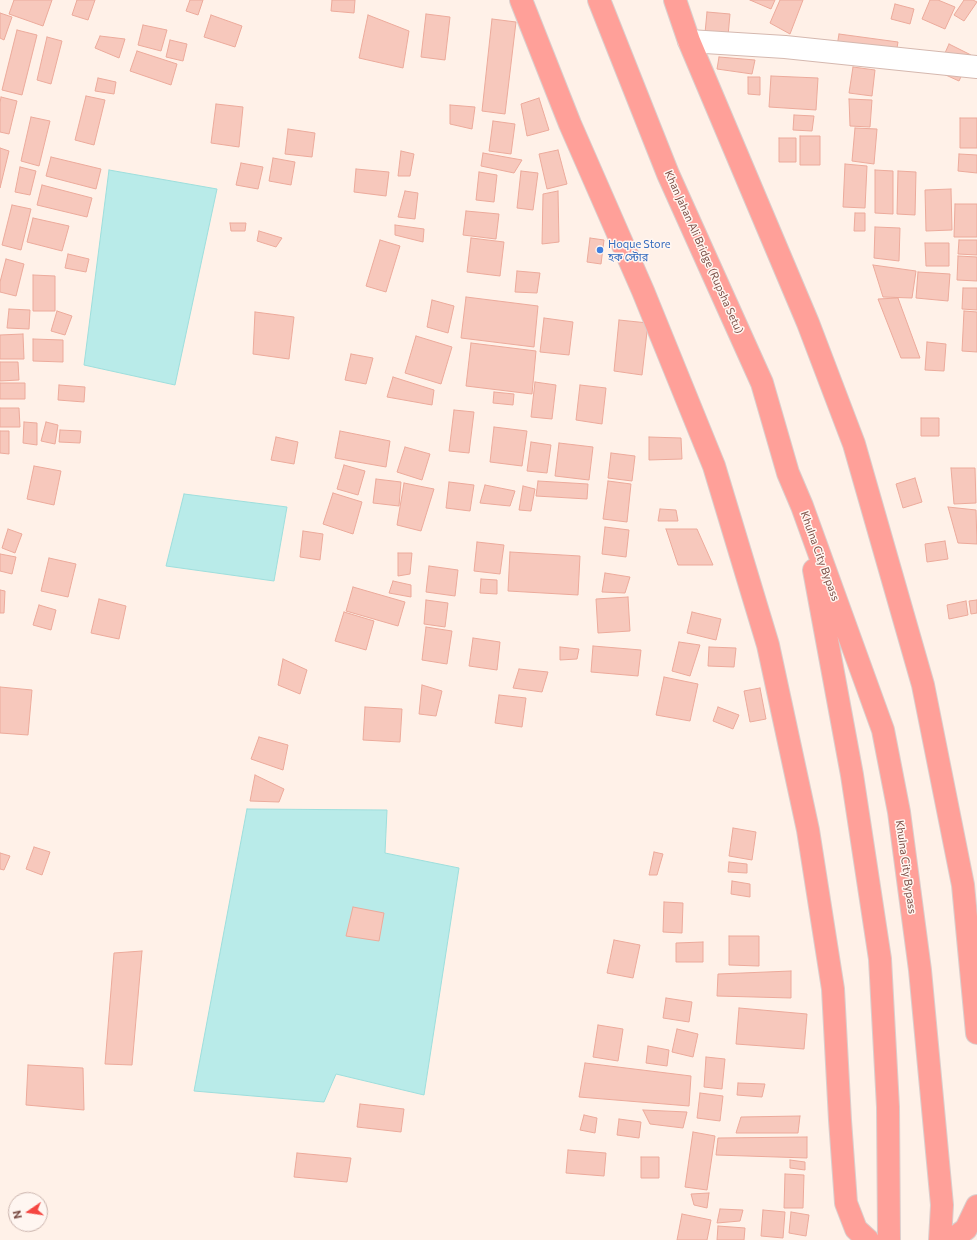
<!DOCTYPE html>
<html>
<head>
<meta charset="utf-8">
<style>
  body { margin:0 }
  #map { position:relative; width:977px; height:1240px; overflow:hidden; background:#fff1e8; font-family:Commissioner,sans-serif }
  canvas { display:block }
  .north { position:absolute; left:8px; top:1192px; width:40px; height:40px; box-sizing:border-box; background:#fff6f1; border:1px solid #cbb4ad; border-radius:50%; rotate:257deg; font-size:11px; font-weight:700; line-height:16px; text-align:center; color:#7d5048 }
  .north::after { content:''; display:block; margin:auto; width:14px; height:18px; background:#f54641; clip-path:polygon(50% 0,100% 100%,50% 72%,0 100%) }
</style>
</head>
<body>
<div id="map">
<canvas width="977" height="1240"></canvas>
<div class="north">N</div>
</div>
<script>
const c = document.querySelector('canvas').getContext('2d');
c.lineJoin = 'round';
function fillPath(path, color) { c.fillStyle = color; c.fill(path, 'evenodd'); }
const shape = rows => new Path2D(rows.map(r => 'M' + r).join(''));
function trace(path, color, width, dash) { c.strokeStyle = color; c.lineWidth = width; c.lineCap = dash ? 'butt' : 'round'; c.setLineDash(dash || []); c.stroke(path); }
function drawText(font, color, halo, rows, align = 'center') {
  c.font = font + ' Commissioner,"Noto Sans Bengali",sans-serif'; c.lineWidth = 3; c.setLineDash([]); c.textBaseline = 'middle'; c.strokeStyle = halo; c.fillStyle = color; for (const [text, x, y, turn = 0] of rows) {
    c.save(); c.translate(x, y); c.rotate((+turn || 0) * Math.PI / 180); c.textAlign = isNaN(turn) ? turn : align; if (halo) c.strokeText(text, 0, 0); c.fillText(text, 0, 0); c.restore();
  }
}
const water = shape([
  [109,170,217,189,175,385,84,365,109,170],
  [184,494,287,507,274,581,166,566,184,494],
  [247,809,387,810,385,853,459,868,424,1095,336,1074,324,1102,194,1091,247,809]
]);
fillPath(water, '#b9ebe9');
trace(water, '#9ededc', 1);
const building = shape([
  [14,0,52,0,43,26,9,14,14,0],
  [77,0,95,0,88,20,72,15,77,0],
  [190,0,203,0,198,15,186,11,190,0],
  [332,0,355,0,354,13,331,11,332,0],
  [750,0,775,0,771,9,750,0],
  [780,0,803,0,790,34,770,23,780,0],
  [930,0,938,0,955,7,945,29,922,19,930,0],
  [964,0,973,0,977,2,964,21,954,15,964,0],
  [895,4,914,9,910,24,891,19,895,4],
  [707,12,730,14,728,36,705,33,707,12],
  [0,13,12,17,4,40,0,38,0,13],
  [426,14,450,17,445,60,421,57,426,14],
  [211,15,242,26,235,47,204,37,211,15],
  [368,15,409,31,403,68,359,58,368,15],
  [492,19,516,22,505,114,482,111,492,19],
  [143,25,167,30,161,51,138,45,143,25],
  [17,30,37,35,22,95,2,90,17,30],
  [839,34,898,42,896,54,837,46,839,34],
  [100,36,125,39,119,58,95,48,100,36],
  [47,37,62,41,51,84,37,80,47,37],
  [170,40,187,44,183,61,166,57,170,40],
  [949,44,971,55,959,81,937,71,949,44],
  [137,51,177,64,171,85,130,71,137,51],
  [719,57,755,60,752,74,717,69,719,57],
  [853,67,875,70,872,96,849,93,853,67],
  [771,76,818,78,816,110,769,107,771,76],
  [748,77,760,77,760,95,748,94,748,77],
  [98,78,116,82,114,94,95,91,98,78],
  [86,96,105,100,94,145,75,140,86,96],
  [1,97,17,101,9,134,0,132,0,103,1,97],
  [539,98,549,130,527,136,521,104,539,98],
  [849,99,872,100,870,127,850,126,849,99],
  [216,104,243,107,239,147,211,143,216,104],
  [450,105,475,107,472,129,450,124,450,105],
  [794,115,814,116,812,131,793,130,794,115],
  [31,117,50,121,39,166,21,161,31,117],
  [960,118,977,118,977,148,960,148,960,118],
  [493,121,515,124,511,154,489,151,493,121],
  [855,128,877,129,874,164,852,161,855,128],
  [288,129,315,133,312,157,285,154,288,129],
  [800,136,820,136,820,165,800,165,800,136],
  [779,138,796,138,796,162,779,162,779,138],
  [0,148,9,151,0,188,0,148],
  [558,150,567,184,547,189,539,154,558,150],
  [401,151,414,154,410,176,398,176,401,151],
  [483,153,522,160,514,173,481,166,483,153],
  [959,154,977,155,977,173,958,171,959,154],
  [51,157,101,169,96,189,46,176,51,157],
  [273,158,295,162,291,185,269,181,273,158],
  [241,163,263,167,258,189,236,185,241,163],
  [845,164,867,166,865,208,843,207,845,164],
  [20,167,36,171,30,195,15,192,20,167],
  [356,169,389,172,386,196,354,192,356,169],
  [875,170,893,171,893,214,875,213,875,170],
  [521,171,538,173,533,210,517,208,521,171],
  [898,171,916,172,915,215,897,214,898,171],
  [479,172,497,175,494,202,476,200,479,172],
  [42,185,92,198,87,217,37,205,42,185],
  [951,189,952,230,926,231,925,190,951,189],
  [405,191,418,193,415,219,398,217,405,191],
  [558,191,559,242,542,244,543,194,558,191],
  [955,204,977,204,977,237,954,237,955,204],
  [12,205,31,209,21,250,2,245,12,205],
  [466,211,499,214,496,239,463,235,466,211],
  [855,213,865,213,865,231,854,231,855,213],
  [33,218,69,226,62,251,27,242,33,218],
  [230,223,246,223,245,231,231,231,230,223],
  [395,225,424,229,423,242,395,235,395,225],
  [875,227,900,228,899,261,874,258,875,227],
  [259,231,282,238,276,247,257,241,259,231],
  [471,238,504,242,500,276,467,272,471,238],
  [590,238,604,240,601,264,587,262,590,238],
  [380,240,400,246,386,292,366,286,380,240],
  [959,240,977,240,977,255,958,254,959,240],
  [925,243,949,243,949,266,926,266,925,243],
  [68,254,89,259,86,272,65,268,68,254],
  [958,256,977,257,977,281,957,280,958,256],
  [6,259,24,264,16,296,0,292,0,282,6,259],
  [873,265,916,271,912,298,883,297,873,265],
  [517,271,540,273,537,293,515,292,517,271],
  [918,272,950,274,948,301,916,298,918,272],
  [33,275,55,276,55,311,33,311,33,275],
  [963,288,977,288,977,310,962,309,963,288],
  [466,297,538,306,534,347,461,338,466,297],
  [898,298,920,358,901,358,878,299,898,298],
  [432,300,454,306,448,333,427,327,432,300],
  [9,309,30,310,29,329,7,328,9,309],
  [57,311,72,316,65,335,51,331,57,311],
  [964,311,977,312,977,352,962,351,964,311],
  [255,312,294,317,289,359,253,354,255,312],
  [544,318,573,322,569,355,540,352,544,318],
  [619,320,648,323,642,375,614,371,619,320],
  [23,334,24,359,0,359,0,335,23,334],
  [416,336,452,347,441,384,405,373,416,336],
  [33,339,63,340,63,362,33,361,33,339],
  [927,342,946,344,944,371,925,370,927,342],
  [471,343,536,351,532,394,466,386,471,343],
  [351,354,373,358,366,384,345,380,351,354],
  [0,362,18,362,19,380,0,381,0,362],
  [393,377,434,390,432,405,387,397,393,377],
  [535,382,556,385,552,419,531,417,535,382],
  [0,383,25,383,25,399,0,399,0,383],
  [59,385,85,387,84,402,58,400,59,385],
  [580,385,606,388,602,424,576,420,580,385],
  [494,392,514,394,513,405,493,403,494,392],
  [0,408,19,408,20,427,0,427,0,408],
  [454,410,474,412,469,453,449,451,454,410],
  [921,418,939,418,939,436,921,436,921,418],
  [24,422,37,423,37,445,23,443,24,422],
  [46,422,58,425,55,444,41,441,46,422],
  [494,427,527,431,522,466,490,462,494,427],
  [60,430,81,431,80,443,59,442,60,430],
  [0,431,9,431,9,454,0,453,0,431],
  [340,431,390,441,386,467,335,458,340,431],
  [276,437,298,442,294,464,271,460,276,437],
  [649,437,681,438,682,459,649,460,649,437],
  [531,442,551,445,547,473,527,471,531,442],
  [559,443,593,447,589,480,555,476,559,443],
  [405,447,430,454,422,480,397,472,405,447],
  [611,453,635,456,632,481,608,478,611,453],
  [344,465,365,471,358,495,337,489,344,465],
  [34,466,61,471,54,505,27,499,34,466],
  [951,468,975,468,976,503,954,504,951,468],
  [915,478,922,502,903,508,896,484,915,478],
  [376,479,401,482,399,506,373,503,376,479],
  [538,481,588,484,587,499,536,496,538,481],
  [608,481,631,484,627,522,603,519,608,481],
  [449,482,474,485,470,511,446,508,449,482],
  [404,483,434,489,421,531,397,525,404,483],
  [485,485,515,491,510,506,480,503,485,485],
  [523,486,535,489,531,511,519,510,523,486],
  [333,493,362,502,353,534,323,524,333,493],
  [948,507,976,510,977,544,958,543,948,507],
  [660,509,676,510,678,521,658,521,660,509],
  [605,527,629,530,626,557,602,554,605,527],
  [8,529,22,534,15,553,2,548,8,529],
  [666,529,697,529,713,565,678,565,666,529],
  [303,531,323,534,320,560,300,557,303,531],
  [945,541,948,559,927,562,925,544,945,541],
  [477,542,504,545,500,574,474,571,477,542],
  [510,552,580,556,578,595,508,591,510,552],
  [398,553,412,553,410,574,398,576,398,553],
  [0,554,16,557,12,574,0,571,0,554],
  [49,558,76,564,68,597,41,591,49,558],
  [429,566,458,570,455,596,426,592,429,566],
  [605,573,630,577,625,593,602,592,605,573],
  [481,579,497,580,497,594,480,593,481,579],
  [393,581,411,585,411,597,389,593,393,581],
  [353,587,405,602,398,626,346,611,353,587],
  [0,590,5,591,4,613,0,613,0,590],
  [628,597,630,631,598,633,596,599,628,597],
  [99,599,126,606,119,639,91,633,99,599],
  [426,600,448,603,445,627,424,624,426,600],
  [977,600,977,613,971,614,969,601,977,600],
  [966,601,968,615,949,619,947,605,966,601],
  [39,605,56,610,51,630,33,625,39,605],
  [344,612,374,621,366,650,335,641,344,612],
  [692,612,721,619,716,640,687,633,692,612],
  [426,627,452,631,447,664,422,660,426,627],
  [473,638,500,642,497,670,469,666,473,638],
  [679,642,700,645,690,676,672,671,679,642],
  [593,646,641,650,638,676,591,672,593,646],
  [560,647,579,649,577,659,560,660,560,647],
  [709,647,736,648,734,667,708,666,709,647],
  [283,659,307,670,300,694,278,685,283,659],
  [519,669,548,672,542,692,513,688,519,669],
  [664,677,698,684,690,721,656,715,664,677],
  [422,685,442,691,436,716,419,714,422,685],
  [0,687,32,690,28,735,0,733,0,687],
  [760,688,766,719,750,722,744,691,760,688],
  [499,695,526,698,522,727,495,723,499,695],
  [365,707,402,709,400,742,363,740,365,707],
  [718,707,739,715,733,729,713,721,718,707],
  [259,737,288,745,283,770,251,759,259,737],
  [255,775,284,789,279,802,250,801,255,775],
  [733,828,756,832,752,860,729,856,733,828],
  [34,847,50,852,42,875,26,869,34,847],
  [654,852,663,854,657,875,649,875,654,852],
  [0,853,10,856,4,870,0,869,0,853],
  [729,862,747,864,747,873,728,872,729,862],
  [732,881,750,884,750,897,731,894,732,881],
  [664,902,683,903,682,933,663,932,664,902],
  [353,907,384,913,379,941,346,936,353,907],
  [729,936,759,936,759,966,729,965,729,936],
  [614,940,640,945,633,978,607,973,614,940],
  [703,942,703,962,676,962,676,943,703,942],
  [142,951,132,1065,105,1064,114,953,142,951],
  [791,971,791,998,717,996,718,974,791,971],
  [666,998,692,1002,689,1022,663,1018,666,998],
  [739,1008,807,1014,804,1049,736,1044,739,1008],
  [598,1025,623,1029,618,1061,593,1057,598,1025],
  [677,1029,698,1034,693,1057,672,1052,677,1029],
  [648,1046,669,1050,667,1066,646,1063,648,1046],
  [706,1057,725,1059,722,1089,704,1087,706,1057],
  [585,1063,691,1076,689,1106,579,1097,585,1063],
  [28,1065,83,1068,84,1110,26,1105,28,1065],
  [738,1083,765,1084,762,1097,737,1095,738,1083],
  [700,1093,723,1096,720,1121,697,1118,700,1093],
  [360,1104,404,1109,401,1132,357,1127,360,1104],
  [643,1110,687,1112,683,1128,650,1124,643,1110],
  [584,1115,597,1118,595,1133,580,1130,584,1115],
  [800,1116,798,1133,736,1133,741,1117,800,1116],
  [619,1119,641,1122,639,1138,617,1135,619,1119],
  [693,1132,715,1136,707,1190,685,1187,693,1132],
  [807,1137,807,1158,716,1155,718,1138,807,1137],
  [568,1150,606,1153,604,1176,566,1173,568,1150],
  [297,1153,351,1158,347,1182,294,1177,297,1153],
  [641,1157,659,1157,659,1178,641,1178,641,1157],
  [790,1160,805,1162,805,1170,790,1168,790,1160],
  [785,1174,804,1175,803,1208,784,1208,785,1174],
  [709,1193,707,1208,694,1205,691,1194,709,1193],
  [720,1209,743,1210,740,1221,717,1223,720,1209],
  [763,1210,785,1212,783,1238,761,1236,763,1210],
  [791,1212,809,1215,806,1236,789,1233,791,1212],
  [682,1214,711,1220,707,1240,677,1240,682,1214],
  [718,1226,745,1228,744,1240,717,1240,718,1226]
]);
fillPath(building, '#f7c8bc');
trace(building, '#ecaa9b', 1);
const minor = shape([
  [689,41,785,47,977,67]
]);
const highway = shape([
  [521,0,570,124,643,291,714,466,768,645,808,830,833,989,840,1120,846,1203,856,1229,868,1240],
  [599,0,668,174,762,383,788,473,802,506,883,730,899,812,920,970,942,1205,940,1240],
  [675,0,689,41,808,323,854,444,923,685,963,885,977,1033],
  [814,570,852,775,880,959,888,1107,889,1240],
  [951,1240,966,1229,977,1206]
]);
trace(minor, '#d5b8af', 24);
trace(highway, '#dbcecc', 24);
trace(minor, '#fff', 22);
trace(highway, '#ffa099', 22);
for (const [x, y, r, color] of [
  [600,250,4,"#3f7fe0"]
]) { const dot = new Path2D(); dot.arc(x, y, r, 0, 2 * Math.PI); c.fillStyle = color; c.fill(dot); trace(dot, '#fff6f1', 1.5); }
drawText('11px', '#366cbe', '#fff6f1', [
  ["Hoque Store",608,244],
  ["হক স্টোর",608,257]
], 'left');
drawText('11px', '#7d5048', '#fff6f1', [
  ["Khan Jahan Ali Bridge (Rupsha Setu)",704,252,66],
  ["Khulna City Bypass",820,556,70],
  ["Khulna City Bypass",906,867,82]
]);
</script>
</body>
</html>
